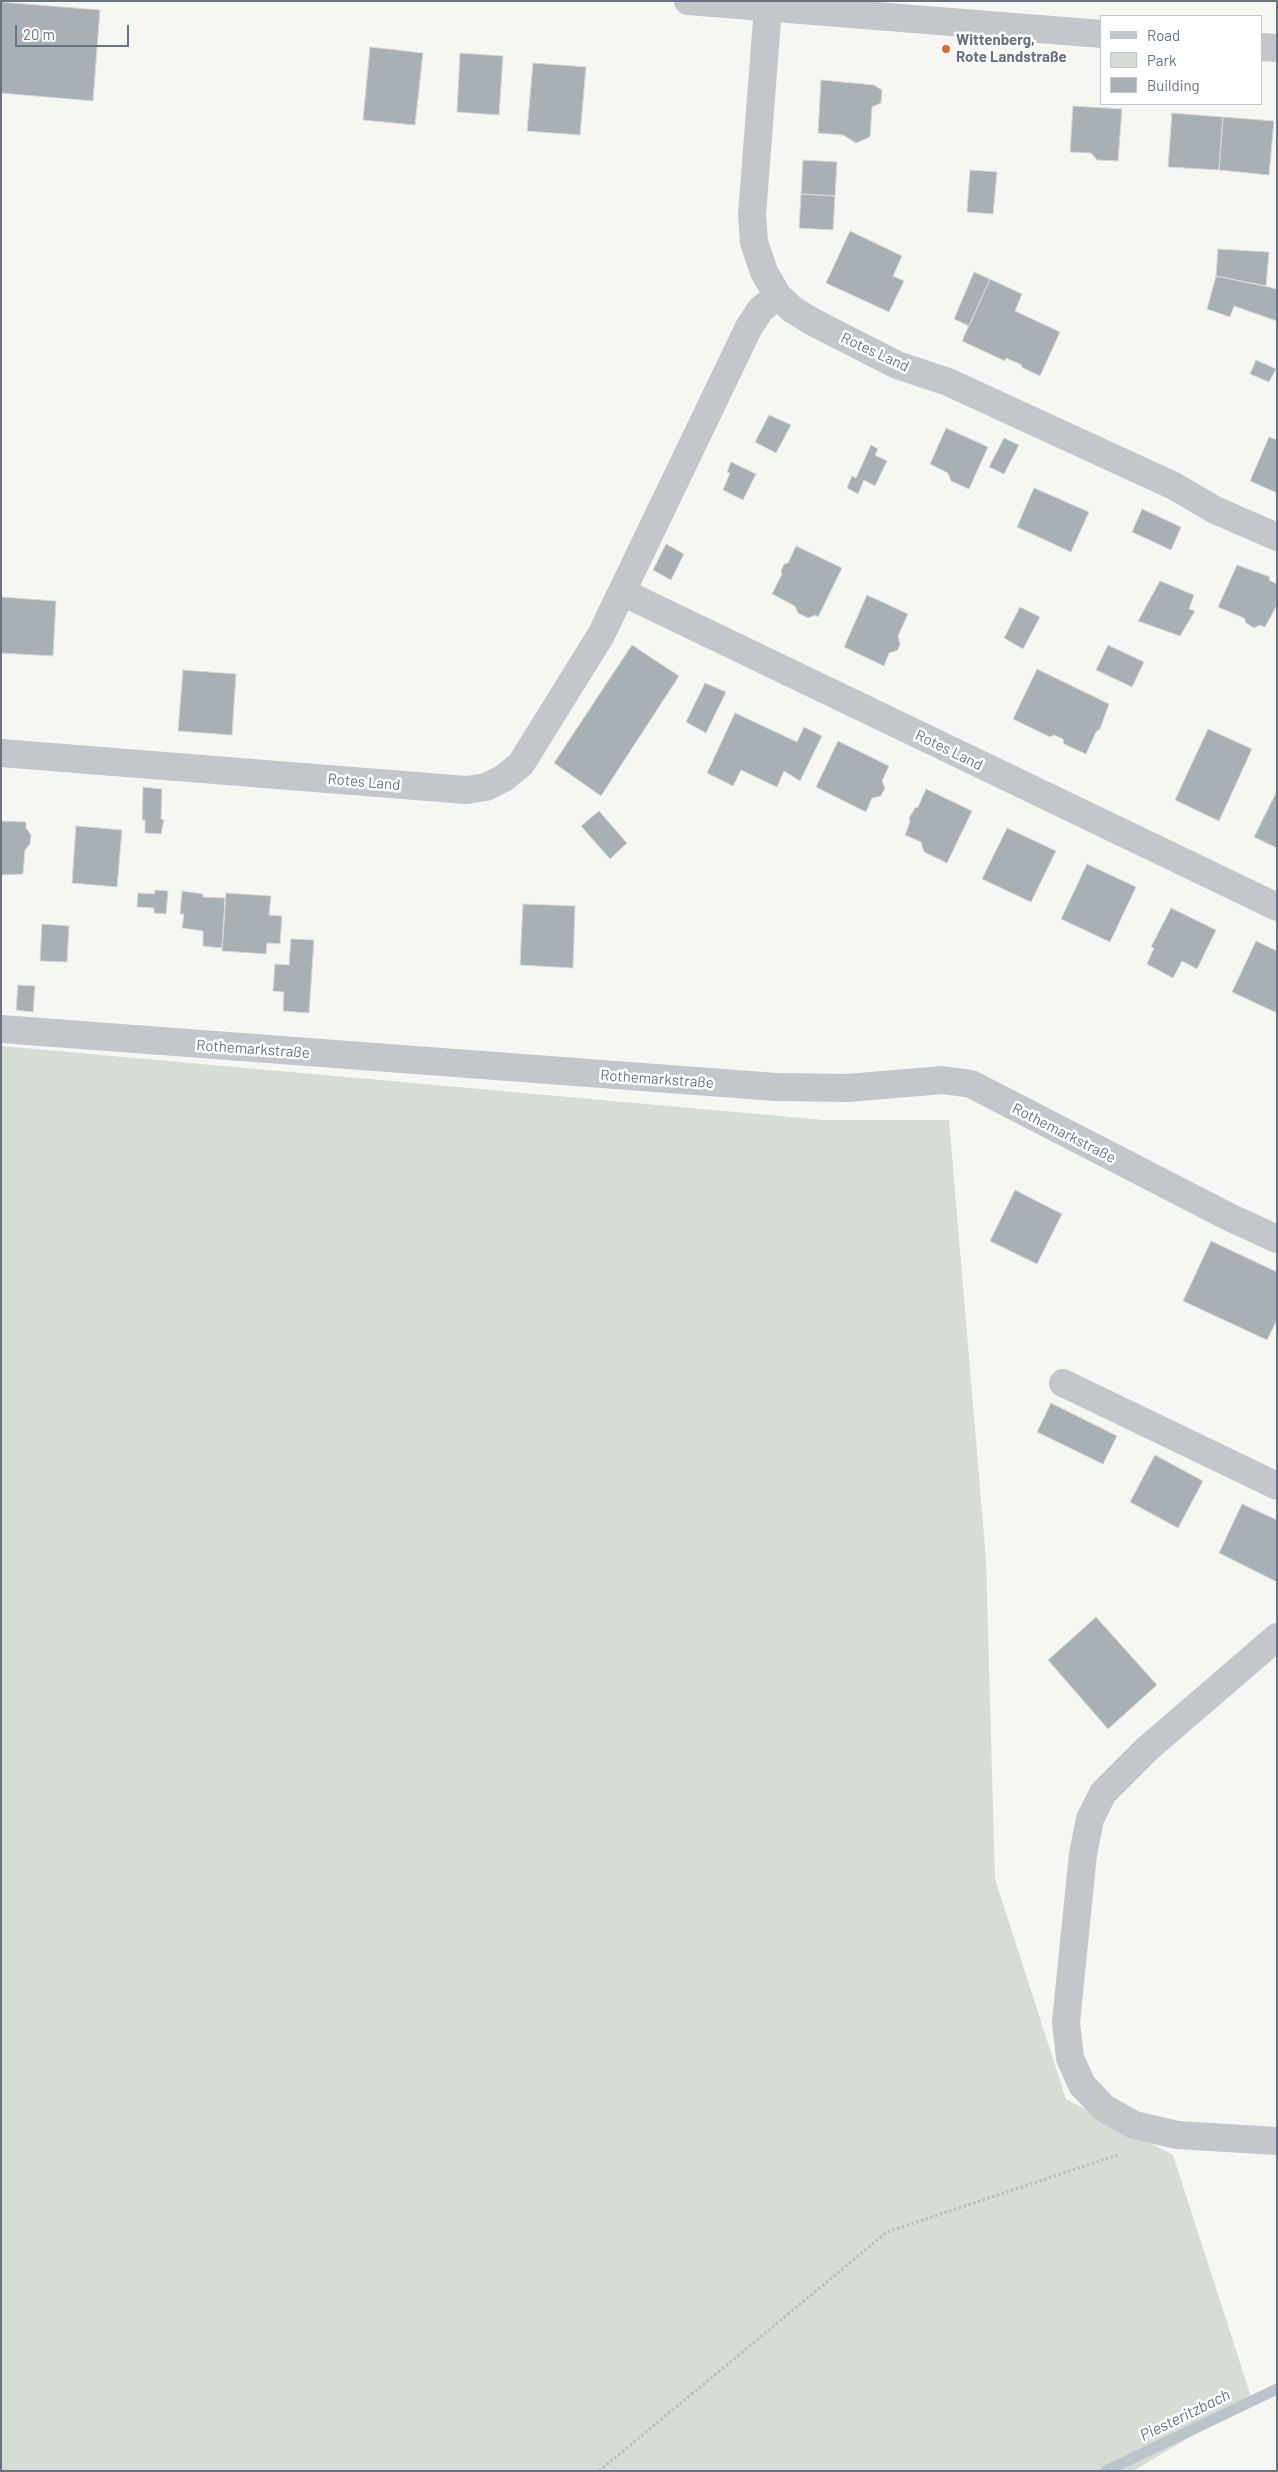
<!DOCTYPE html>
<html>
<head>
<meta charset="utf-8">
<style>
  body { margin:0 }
  #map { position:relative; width:1278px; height:2472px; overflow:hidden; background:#f6f6f3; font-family:Barlow,sans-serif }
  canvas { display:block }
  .frame { position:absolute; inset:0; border:2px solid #657383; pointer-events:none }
  .legend { position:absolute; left:1100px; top:15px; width:162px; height:90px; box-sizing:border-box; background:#fff; border:1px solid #c1c7cd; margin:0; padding:6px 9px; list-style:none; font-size:15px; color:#657383 }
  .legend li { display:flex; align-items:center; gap:10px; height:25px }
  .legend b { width:25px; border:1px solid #c1c7cd }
  .scale { position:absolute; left:15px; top:25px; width:114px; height:22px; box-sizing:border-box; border:2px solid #657383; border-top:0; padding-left:6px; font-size:15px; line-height:18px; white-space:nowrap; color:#657383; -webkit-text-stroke:4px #fff; paint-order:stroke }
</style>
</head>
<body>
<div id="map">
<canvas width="1278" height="2472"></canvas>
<div class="frame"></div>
<ul class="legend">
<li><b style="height:6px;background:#c3c6ca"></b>Road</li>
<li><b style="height:14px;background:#d6ddd4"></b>Park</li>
<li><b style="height:14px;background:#a8afb5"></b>Building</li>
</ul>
<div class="scale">20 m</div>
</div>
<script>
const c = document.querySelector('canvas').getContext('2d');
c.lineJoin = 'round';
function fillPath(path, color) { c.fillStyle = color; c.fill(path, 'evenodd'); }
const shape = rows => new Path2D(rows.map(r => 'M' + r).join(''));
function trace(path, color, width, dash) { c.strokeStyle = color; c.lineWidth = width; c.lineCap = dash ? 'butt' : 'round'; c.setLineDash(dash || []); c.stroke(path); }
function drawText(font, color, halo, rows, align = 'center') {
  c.font = font + ' Barlow,sans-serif'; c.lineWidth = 5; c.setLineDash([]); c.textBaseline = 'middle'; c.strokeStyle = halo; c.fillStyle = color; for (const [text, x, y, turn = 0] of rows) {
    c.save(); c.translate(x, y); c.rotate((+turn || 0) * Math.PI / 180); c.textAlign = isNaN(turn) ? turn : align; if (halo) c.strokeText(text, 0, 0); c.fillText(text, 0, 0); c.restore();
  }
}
fillPath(shape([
  [1,1046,824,1120,949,1120,986,1559,995,1879,1066,2099,1173,2155,1252,2400,1133,2471,1,2471]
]), '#d6ddd4');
trace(shape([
  [1106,2471,1277,2389]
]), '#bbc4ca', 11);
const building = shape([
  [1,2,100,10,93,101,1,93,1,2],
  [370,47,423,53,415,125,363,120,370,47],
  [460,53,503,56,499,115,457,112,460,53],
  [533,63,586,67,580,135,527,131,533,63],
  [821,80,874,85,882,90,881,103,872,107,870,137,856,143,843,135,818,133,821,80],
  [1073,106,1122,109,1118,161,1097,160,1091,153,1070,152,1073,106],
  [1172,113,1223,117,1219,170,1168,167,1172,113],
  [1223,117,1274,121,1269,175,1219,170,1223,117],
  [803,160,837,162,835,196,801,194,803,160],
  [970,170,997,172,993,214,967,212,970,170],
  [801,194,835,196,833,230,799,228,801,194],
  [850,231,902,256,893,276,904,281,889,312,826,283,850,231],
  [1218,249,1269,252,1266,286,1216,276,1218,249],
  [974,272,990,279,969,326,954,319,974,272],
  [1216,276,1277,289,1277,321,1234,306,1230,317,1207,309,1216,276],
  [990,279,1022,294,1015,311,1060,332,1040,376,1021,367,1022,365,1006,358,1005,361,962,341,990,279],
  [1256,360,1276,369,1269,382,1250,374,1256,360],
  [769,415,791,425,776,453,755,442,769,415],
  [946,428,988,447,969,489,951,481,948,473,930,464,946,428],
  [1269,437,1277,440,1277,493,1250,481,1269,437],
  [1004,438,1019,445,1004,474,989,467,1004,438],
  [871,445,878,449,875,455,887,461,875,486,864,480,858,494,847,488,852,476,856,478,871,445],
  [731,462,756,474,743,500,723,490,730,473,727,472,731,462],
  [1034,488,1089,512,1071,552,1017,527,1034,488],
  [1142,509,1181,527,1171,550,1132,532,1142,509],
  [666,544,684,554,671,580,653,570,666,544],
  [796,546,842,568,818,617,815,615,808,618,798,613,795,606,772,594,782,574,781,571,784,564,788,563,796,546],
  [1237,565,1270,577,1269,580,1277,584,1277,605,1265,627,1260,625,1254,628,1246,623,1244,618,1218,607,1237,565],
  [1160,581,1194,595,1189,609,1195,611,1180,636,1138,621,1160,581],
  [867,595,908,614,898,636,900,644,898,650,889,653,884,666,844,647,867,595],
  [1,597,56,601,53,656,1,653,1,597],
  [1020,607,1040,617,1023,649,1004,638,1020,607],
  [632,645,679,676,601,796,554,763,632,645],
  [1108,645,1144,662,1132,687,1096,670,1108,645],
  [1037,669,1109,704,1100,729,1096,732,1086,754,1064,744,1063,739,1054,735,1050,737,1013,719,1037,669],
  [183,670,236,674,232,735,178,731,183,670],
  [705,683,726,692,706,733,686,722,705,683],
  [735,713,797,742,804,727,822,736,800,781,784,771,777,787,741,770,733,786,707,773,735,713],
  [1208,729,1252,749,1219,821,1175,800,1208,729],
  [838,741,889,766,882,781,885,788,881,796,872,798,866,812,816,787,838,741],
  [143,787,162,789,161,819,164,820,161,834,145,833,145,820,142,820,143,787],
  [926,789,972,811,947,863,924,852,921,842,905,835,910,822,909,818,915,808,918,807,926,789],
  [1277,791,1277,848,1254,837,1277,791],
  [599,811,627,843,610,859,581,826,599,811],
  [1,821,26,822,26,828,31,835,30,844,25,850,23,874,1,875,1,821],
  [76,826,122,830,117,887,72,883,76,826],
  [1007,828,1056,851,1031,902,982,879,1007,828],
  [1087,864,1136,887,1110,942,1061,919,1087,864],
  [155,890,168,891,166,914,154,913,154,908,137,907,138,893,155,894,155,890],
  [182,891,203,894,203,897,225,898,222,948,203,946,203,931,182,928,184,914,180,914,182,891],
  [226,893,271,896,269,915,282,916,280,944,267,943,266,954,222,951,226,893],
  [523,904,575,906,573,968,520,965,523,904],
  [1171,908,1216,930,1197,969,1182,961,1173,978,1147,964,1154,948,1151,947,1171,908],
  [42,924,69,926,67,962,40,961,42,924],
  [291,939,314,940,309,1013,283,1011,284,992,273,991,275,964,289,965,291,939],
  [1256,941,1277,951,1277,1013,1232,992,1256,941],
  [18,985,35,986,33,1012,16,1010,18,985],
  [1015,1190,1062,1214,1037,1264,990,1241,1015,1190],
  [1211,1241,1277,1272,1277,1320,1267,1340,1183,1301,1211,1241],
  [1051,1403,1117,1436,1103,1464,1037,1432,1051,1403],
  [1155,1455,1203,1481,1178,1528,1130,1502,1155,1455],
  [1242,1504,1277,1520,1277,1582,1219,1553,1242,1504],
  [1096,1617,1157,1685,1108,1729,1048,1660,1096,1617]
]);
fillPath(building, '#a8afb5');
trace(building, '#d7d8d5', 1);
trace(shape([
  [599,2471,887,2232,1117,2155]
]), '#bbbdbf', 3, [2.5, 2.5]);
trace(shape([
  [778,296,793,310,813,322,897,365,948,382,1174,486,1215,510,1277,537],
  [622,592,1277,907],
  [1,753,466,790,486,787,504,778,521,764,601,635,749,327,761,309,778,296,764,272,754,242,752,215,768,7],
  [1,1029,776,1087,847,1088,943,1080,971,1084,1229,1217,1277,1239],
  [1063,1383,1277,1486],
  [1277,1637,1147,1749,1103,1793,1090,1819,1083,1854,1066,2022,1070,2058,1082,2085,1104,2108,1134,2125,1177,2135,1277,2141]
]), '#c3c6ca', 28);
trace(shape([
  [688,1,1102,34],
  [1262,47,1277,48]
]), '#c3c6ca', 28);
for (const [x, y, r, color] of [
  [946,49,5,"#e06729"]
]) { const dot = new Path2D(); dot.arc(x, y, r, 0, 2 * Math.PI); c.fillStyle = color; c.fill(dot); trace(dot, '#fff', 2); }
drawText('bold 15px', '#657383', '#fff', [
  ["Wittenberg,",956,40],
  ["Rote Landstraße",956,57]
], 'left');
drawText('15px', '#657383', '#fff', [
  ["Rotes Land",875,352,25],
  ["Rotes Land",949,750,26],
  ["Rotes Land",364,782,5],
  ["Rothemarkstraße",253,1049,4],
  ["Rothemarkstraße",657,1079,4],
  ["Rothemarkstraße",1064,1133,27]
]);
drawText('italic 16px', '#617480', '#fff', [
  ["Piesteritzbach",1185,2415,-26]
]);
</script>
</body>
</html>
